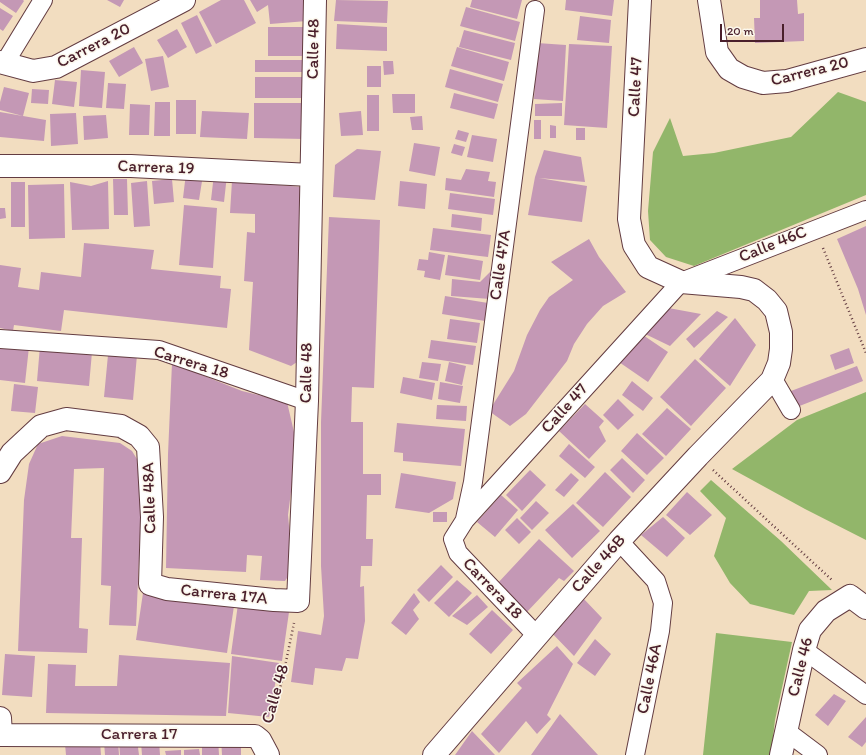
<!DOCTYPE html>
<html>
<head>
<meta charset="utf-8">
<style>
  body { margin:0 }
  #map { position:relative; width:866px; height:755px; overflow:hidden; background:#f2ddc0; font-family:Itim,sans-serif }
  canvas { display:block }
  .scale { position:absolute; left:720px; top:24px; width:64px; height:18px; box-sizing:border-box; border:2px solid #4a1f2b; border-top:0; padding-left:5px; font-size:12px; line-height:14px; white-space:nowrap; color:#4a1f2b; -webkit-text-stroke:3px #fbf7ec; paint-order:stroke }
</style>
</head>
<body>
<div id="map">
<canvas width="866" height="755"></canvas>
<div class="scale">20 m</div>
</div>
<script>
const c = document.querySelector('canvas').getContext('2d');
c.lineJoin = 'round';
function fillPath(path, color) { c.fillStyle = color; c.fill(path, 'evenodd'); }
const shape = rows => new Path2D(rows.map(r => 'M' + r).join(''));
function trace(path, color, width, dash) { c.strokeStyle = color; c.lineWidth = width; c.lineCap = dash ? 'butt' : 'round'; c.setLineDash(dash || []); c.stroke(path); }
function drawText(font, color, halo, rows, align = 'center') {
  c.font = font + ' Itim,sans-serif'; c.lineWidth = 3; c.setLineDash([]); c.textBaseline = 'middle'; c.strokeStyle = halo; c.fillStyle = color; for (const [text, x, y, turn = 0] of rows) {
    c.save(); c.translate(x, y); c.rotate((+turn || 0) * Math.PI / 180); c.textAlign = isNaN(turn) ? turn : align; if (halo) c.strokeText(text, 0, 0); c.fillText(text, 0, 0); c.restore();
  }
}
fillPath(shape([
  [838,92,866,102,866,195,694,266,666,257,650,240,648,211,653,152,670,118,683,156,714,153,791,137],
  [866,392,866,540,805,509,732,469,797,420],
  [711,480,781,541,832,590,809,591,794,615,750,604,730,583,714,556,726,518,700,491],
  [716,633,792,642,775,720,771,755,703,755]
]), '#92b66a');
fillPath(shape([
  [0,0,23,0,24,1,16,13,0,2],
  [107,0,124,0,120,7],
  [221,0,244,0,256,23,216,44,199,12],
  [250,0,305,0,307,21,270,24,268,5,257,12],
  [336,0,388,1,387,23,334,21],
  [472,0,522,0,517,19,470,7],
  [566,0,614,0,612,16,565,10],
  [760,0,797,0,798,14,804,13,804,41,755,43,754,18,760,18],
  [466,7,520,22,515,41,460,26],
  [0,8,13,16,3,31,0,29],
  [197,15,212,46,196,54,181,23],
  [580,16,611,20,609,43,577,40],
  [337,24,387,27,387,51,336,49],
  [268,27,307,27,307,56,268,56],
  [177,29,187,47,168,58,157,40],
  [464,30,515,43,511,60,459,47],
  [537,43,566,45,563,101,534,99],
  [569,44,612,46,607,128,564,125],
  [134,47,143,63,119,77,109,61],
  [457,47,509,62,504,81,451,66],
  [163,56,169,87,151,91,145,59],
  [255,60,307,60,308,72,255,72],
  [383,61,393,61,394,74,384,75],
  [367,66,381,66,381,87,367,87],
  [450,69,503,84,498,102,445,87],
  [81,70,105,72,102,108,79,106],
  [255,77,306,77,305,98,255,98],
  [55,80,77,82,74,107,52,104],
  [108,83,126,84,124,109,106,108],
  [4,87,29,93,23,116,0,110,0,102],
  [32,89,49,90,48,104,31,103],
  [454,93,498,104,494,119,450,108],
  [392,94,415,94,415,113,393,113],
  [367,95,379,95,379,131,367,131],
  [176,100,196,100,196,134,176,134],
  [155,102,170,102,170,136,154,136],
  [254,103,306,103,305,139,254,138],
  [562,103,562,116,535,116,535,104],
  [130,104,150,105,149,135,129,135],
  [202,111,249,113,247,139,200,137],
  [361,111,363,135,341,136,339,113],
  [0,112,46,120,44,141,0,137],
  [76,113,78,144,51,146,50,114],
  [106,115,108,138,84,140,83,116],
  [422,116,423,130,412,130,410,117],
  [534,120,541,120,541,139,534,139],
  [550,125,556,126,556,138,550,138],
  [576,128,585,128,585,140,576,140],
  [458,130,469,133,466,142,455,139],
  [472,135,497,139,493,162,467,157],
  [414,143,440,147,435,176,409,171],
  [454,144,465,147,462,156,451,153],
  [357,149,381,151,375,200,333,197,335,165],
  [544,150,581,157,585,182,539,178,587,186,582,222,528,215,535,177],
  [466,169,490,172,488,181,496,182,494,197,445,190,446,178,461,180],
  [186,173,203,175,199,200,183,198],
  [214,174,227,175,224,202,211,200],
  [113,179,127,179,128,215,114,215],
  [172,179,174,202,154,204,152,181],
  [108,181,109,229,72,230,70,182,91,186],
  [147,181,150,226,134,227,131,183],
  [232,181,302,187,297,362,291,366,249,350,253,282,244,281,247,232,255,233,255,214,230,213],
  [400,181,427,184,425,209,398,206],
  [11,182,25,182,25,227,11,227],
  [64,184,65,238,29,239,28,185],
  [450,193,495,199,493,215,448,209],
  [184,205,217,208,213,268,179,265],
  [0,208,5,208,6,218,0,219],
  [452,214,482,218,481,231,451,227],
  [329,217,380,220,374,388,352,387,351,422,363,422,363,474,381,474,381,495,367,495,366,539,373,539,372,566,361,566,360,587,364,586,365,621,358,659,346,658,342,671,315,668,313,685,291,682,298,631,321,635,324,616,321,566,321,422],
  [866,226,866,315,858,289,837,239],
  [433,228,491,235,488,257,430,250],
  [589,239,599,257,626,292,603,306,587,324,574,344,567,361,526,414,510,426,489,411,514,371,527,335,540,310,549,297,573,280,551,262],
  [84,243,154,250,151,269,221,276,220,288,231,289,227,328,64,310,61,331,14,325,13,331,0,328,0,265,21,268,18,287,39,290,41,272,81,277],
  [429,252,445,255,440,280,424,277,425,271,417,270,419,259,428,260],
  [448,255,483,261,480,280,445,275],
  [492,270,490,299,451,296,452,279,480,282],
  [445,296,488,303,485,321,442,314],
  [663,307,701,314,670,346,641,332],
  [717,311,728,317,694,348,686,339],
  [735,318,756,345,730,386,699,359],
  [450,319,480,323,477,343,447,339],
  [637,331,668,352,648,382,616,360],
  [431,340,476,346,473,365,428,358],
  [0,344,29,347,25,383,0,380],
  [40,346,92,352,89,386,37,381],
  [849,348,854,363,835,370,830,355],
  [108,355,137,355,133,400,104,397],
  [695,359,726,388,691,426,660,397],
  [422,362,441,364,438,381,419,378],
  [449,362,466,366,462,385,445,381],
  [172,363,242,391,287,402,297,445,288,515,293,569,285,581,260,580,262,556,247,555,246,572,166,568,168,454],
  [857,366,863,381,797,407,791,391],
  [403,377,435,383,432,400,400,393],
  [632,381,653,398,643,411,622,395],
  [440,382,463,386,460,403,438,399],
  [14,384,38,387,35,413,11,411],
  [618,399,634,415,618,430,603,415],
  [585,404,604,421,599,427,606,441,589,459,559,431],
  [437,405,467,406,466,421,436,419],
  [667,408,691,429,666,456,642,434],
  [397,423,465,429,461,466,403,461,403,453,394,452],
  [637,433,664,458,647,475,621,451],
  [62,436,120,443,132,451,143,469,136,626,109,625,111,586,101,585,104,468,74,469,71,538,82,538,79,628,88,629,87,653,18,651,24,500,29,464,38,444],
  [569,444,595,467,585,478,559,456],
  [622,458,645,480,633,493,610,470],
  [530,470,546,485,522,511,506,495],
  [605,472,631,497,603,527,576,503],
  [401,473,456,482,453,499,429,513,395,508],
  [571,473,579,480,564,497,555,490],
  [687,492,712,515,690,535,666,515],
  [501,495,518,510,495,537,477,522],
  [536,501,549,513,532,530,520,518],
  [573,504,600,531,572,558,545,530],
  [433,512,447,512,447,522,433,522],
  [663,517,685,538,667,557,641,535],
  [517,518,531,532,519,544,505,530],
  [539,539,574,571,564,581,559,578,526,613,496,585],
  [441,565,453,577,429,602,417,590],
  [457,580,472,593,449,617,434,603],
  [143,593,234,606,227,653,136,640],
  [414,593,420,602,413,610,419,619,406,635,391,623],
  [477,595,488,607,467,625,452,616],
  [582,597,602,618,574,656,548,629],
  [238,604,289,612,282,661,231,654],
  [492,610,513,630,491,654,469,634],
  [595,639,611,654,595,676,577,663],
  [557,646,573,664,547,715,551,719,537,734,526,721,499,753,481,734,522,688,517,683],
  [5,654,35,656,32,697,2,695],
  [119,655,230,663,226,716,46,713,48,664,76,665,75,686,117,686],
  [232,656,279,663,269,717,228,713],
  [834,694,846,701,828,726,815,715],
  [560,714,598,755,531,755],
  [866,717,866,742,862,747,848,737],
  [472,731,495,755,455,755],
  [202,738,218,738,219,755,202,755],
  [221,738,241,738,241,755,222,755],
  [137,740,139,755,120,755,119,742],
  [100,741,101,755,66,755,65,744],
  [118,741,119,755,105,755,104,742],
  [159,741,160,755,142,755,141,742],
  [199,749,200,755,184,755,184,750],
  [181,750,181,755,166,755,165,751]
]), '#c498b5');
const minor = shape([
  [4,64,43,0],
  [0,339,159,350,307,401],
  [772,380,777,386,791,410],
  [465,519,473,482,535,10],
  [619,541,656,581,663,603,660,631,635,755],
  [536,635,458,553,453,539,465,520,681,282,866,210],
  [804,650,866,695],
  [786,731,818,755]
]);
const tertiary = shape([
  [0,166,131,166,311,175],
  [0,472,12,453,41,426,66,419,121,426,139,436,148,447,152,517,150,584,167,589,274,600,298,601,307,401,315,0],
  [0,718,1,735,255,736,260,740,268,755],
  [434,755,619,541,698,456,772,380,779,363,781,349,781,332,776,311,767,300,754,290,741,287,681,282,648,267,634,245,629,219,640,0],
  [781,755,804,650,810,630,826,611,850,596,866,608]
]);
const secondary = shape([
  [709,0,717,52,729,69,743,77,763,83,787,81,866,59],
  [0,62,33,71,56,67,184,0]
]);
trace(minor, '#633c41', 20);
trace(tertiary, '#633c41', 24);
trace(secondary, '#633c41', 24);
trace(shape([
  [823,248,866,353],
  [713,470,833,581],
  [271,721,282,681,294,623]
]), '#633c41', 2.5, [1, 3]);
trace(minor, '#fff', 18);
trace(tertiary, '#fff', 22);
trace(secondary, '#fff', 22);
drawText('17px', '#4a1f2b', '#fbf7ec', [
  ["Carrera 20",94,46,-27],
  ["Calle 48",314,49,-89],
  ["Carrera 20",810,72,-14],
  ["Calle 47",636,87,-87],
  ["Carrera 19",156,168,2],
  ["Calle 46C",773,245,-22],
  ["Calle 47A",501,265,-82],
  ["Carrera 18",191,363,17],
  ["Calle 48",307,373,-89],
  ["Calle 47",565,409,-48],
  ["Calle 48A",150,498,-92],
  ["Calle 46B",599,564,-48],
  ["Carrera 18",492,589,46],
  ["Carrera 17A",224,595,6],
  ["Calle 46",801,667,-76],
  ["Calle 46A",650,679,-79],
  ["Calle 48",276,694,-74],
  ["Carrera 17",139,735]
]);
</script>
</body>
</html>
